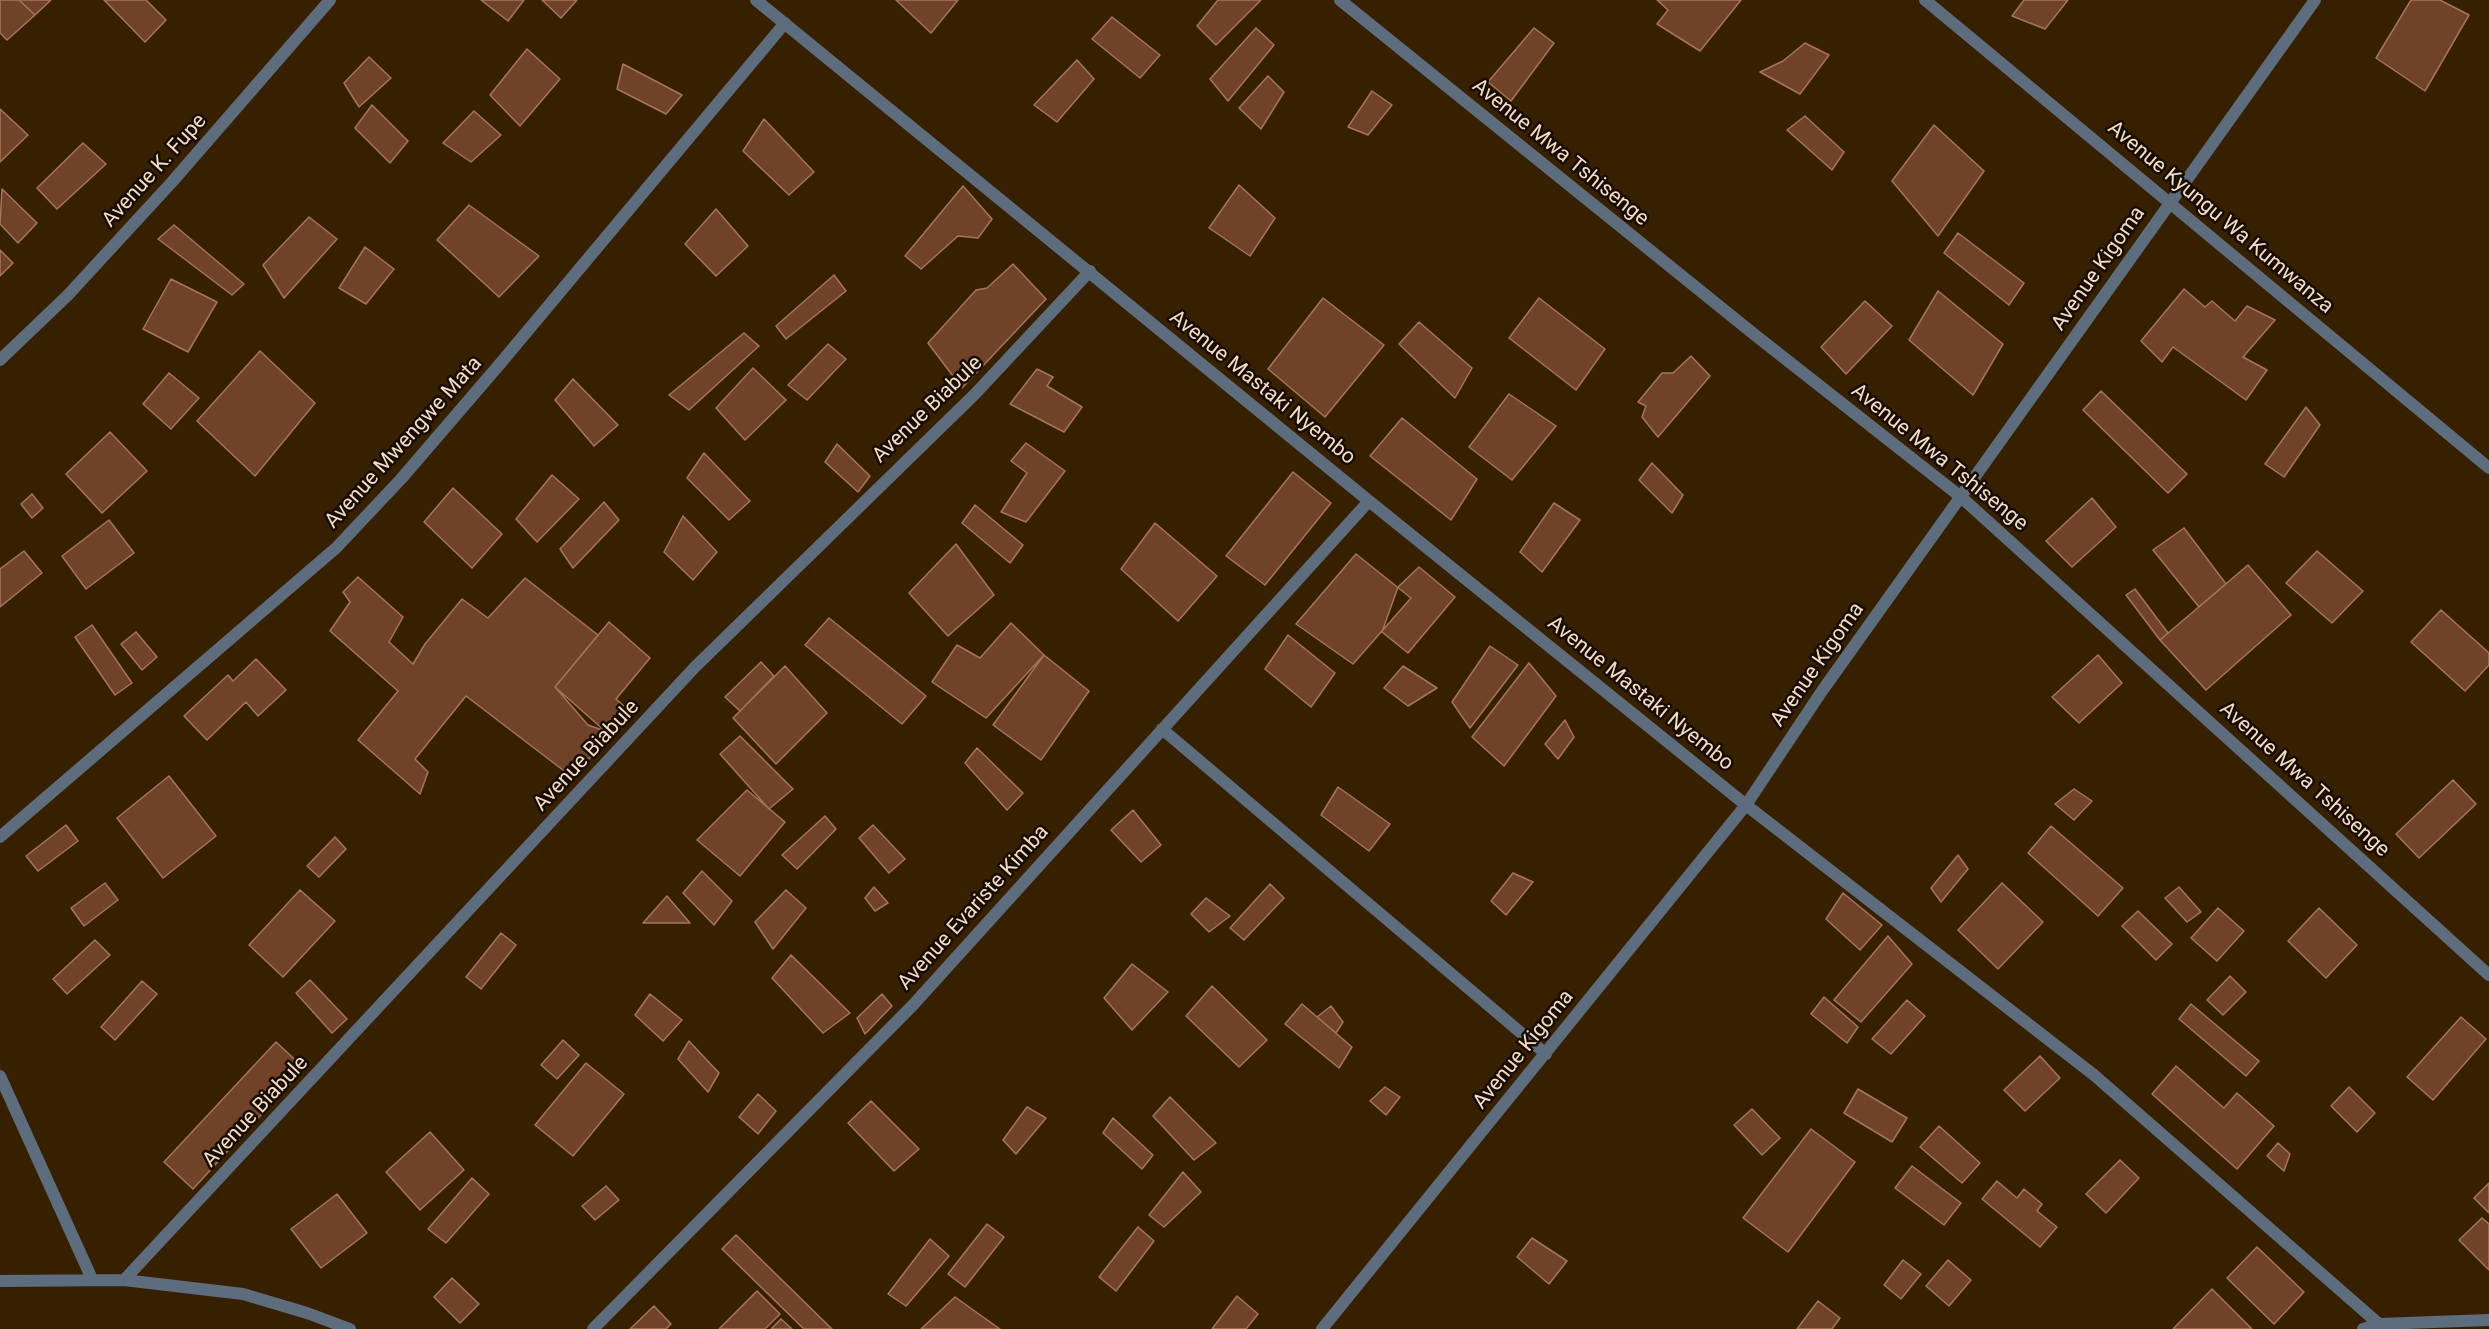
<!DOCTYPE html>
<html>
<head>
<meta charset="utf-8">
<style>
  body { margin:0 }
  canvas { display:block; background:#372000 }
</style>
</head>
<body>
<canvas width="2489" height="1329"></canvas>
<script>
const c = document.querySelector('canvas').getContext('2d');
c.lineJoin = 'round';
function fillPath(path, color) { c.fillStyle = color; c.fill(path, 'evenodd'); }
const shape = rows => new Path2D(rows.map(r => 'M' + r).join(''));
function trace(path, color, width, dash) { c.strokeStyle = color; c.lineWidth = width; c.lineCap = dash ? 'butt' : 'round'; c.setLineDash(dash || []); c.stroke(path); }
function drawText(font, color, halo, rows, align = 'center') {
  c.font = font + ' Roboto,sans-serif'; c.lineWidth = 5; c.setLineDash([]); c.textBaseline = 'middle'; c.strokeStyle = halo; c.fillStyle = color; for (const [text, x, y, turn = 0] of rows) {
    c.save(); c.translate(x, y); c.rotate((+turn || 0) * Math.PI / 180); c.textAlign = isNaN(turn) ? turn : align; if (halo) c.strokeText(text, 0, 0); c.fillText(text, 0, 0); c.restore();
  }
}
const building = shape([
  [0,0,19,0,35,15,7,40,0,33,0,0],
  [19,0,51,0,35,15,19,0],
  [104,0,146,0,166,20,145,42,104,0],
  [481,0,524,0,508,21,481,0],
  [542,0,577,0,561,18,542,0],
  [896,0,958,0,931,33,896,0],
  [1218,0,1261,0,1216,45,1197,26,1218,0],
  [1657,0,1741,0,1700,51,1657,24,1668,10,1657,0],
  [2024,0,2068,0,2045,29,2012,16,2024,0],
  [2411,0,2440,0,2469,15,2425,91,2376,58,2411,0],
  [1112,17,1160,55,1140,78,1092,39,1112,17],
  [1256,28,1274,45,1228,101,1210,79,1256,28],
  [1534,28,1554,43,1511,101,1488,82,1534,28],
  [1805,43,1829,55,1800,94,1760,72,1783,61,1805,43],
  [527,49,560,79,520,126,490,95,527,49],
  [369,57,391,78,359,107,344,83,369,57],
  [1077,60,1094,79,1057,122,1034,105,1077,60],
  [623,64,682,95,666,114,617,89,623,64],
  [1268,76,1284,92,1261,129,1239,108,1268,76],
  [1372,91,1392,105,1368,135,1348,127,1372,91],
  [372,105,408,141,390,163,355,128,372,105],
  [0,109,28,135,0,162,0,109],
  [474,111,501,135,471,162,443,143,474,111],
  [1805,116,1844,152,1832,170,1787,130,1805,116],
  [764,119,814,172,789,195,743,151,764,119],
  [1934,125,1984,171,1938,236,1892,181,1934,125],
  [83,143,106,164,57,209,37,188,83,143],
  [1239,185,1275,218,1250,256,1209,228,1239,185],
  [963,186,992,219,978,238,958,236,921,269,905,256,963,186],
  [2,189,37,223,18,243,0,224,2,189],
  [469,205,539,256,499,297,437,240,469,205],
  [716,209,748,246,716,276,685,244,716,209],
  [309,217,337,239,284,298,263,265,309,217],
  [174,225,244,284,232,295,158,239,174,225],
  [1958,233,2024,283,2009,305,1944,253,1958,233],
  [365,247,394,269,366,304,339,288,365,247],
  [0,250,13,263,0,276,0,250],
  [1013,264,1046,299,962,388,928,343,976,290,987,288,1013,264],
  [834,275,846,291,786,339,776,326,834,275],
  [171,279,217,302,188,352,143,329,171,279],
  [2184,289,2205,307,2212,301,2235,321,2247,306,2275,320,2243,357,2267,370,2246,400,2173,347,2162,362,2141,341,2184,289],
  [1938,291,2003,344,1973,395,1909,340,1938,291],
  [1323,298,1384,345,1325,417,1268,369,1323,298],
  [1539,298,1605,349,1576,390,1509,338,1539,298],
  [1865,301,1892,326,1846,374,1821,347,1865,301],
  [1419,322,1472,368,1455,398,1399,344,1419,322],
  [744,333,759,346,689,410,669,395,744,333],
  [828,344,846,359,807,400,788,385,828,344],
  [260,351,315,403,255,476,197,421,260,351],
  [1691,356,1710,376,1658,437,1642,417,1646,406,1638,402,1662,373,1673,373,1691,356],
  [753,368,786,400,745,440,716,408,753,368],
  [1037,369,1053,377,1047,386,1082,407,1064,432,1010,404,1037,369],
  [169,373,199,398,171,429,143,404,169,373],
  [573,379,618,425,594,446,555,400,573,379],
  [2101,391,2187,474,2168,493,2083,410,2101,391],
  [1509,394,1556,426,1512,480,1469,447,1509,394],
  [2306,407,2320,425,2284,477,2265,464,2306,407],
  [1402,418,1477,479,1451,520,1370,456,1402,418],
  [110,432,147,471,102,513,66,474,110,432],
  [1026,443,1065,471,1026,522,1001,512,1027,473,1011,461,1026,443],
  [837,444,870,476,858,492,825,462,837,444],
  [704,453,750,501,729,520,687,478,704,453],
  [1652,463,1683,495,1672,513,1639,480,1652,463],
  [1293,472,1331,503,1265,585,1226,556,1293,472],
  [552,475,579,499,537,542,516,519,552,475],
  [453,488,502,534,472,568,424,522,453,488],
  [32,494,43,508,32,518,21,504,32,494],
  [2092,498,2116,527,2072,567,2046,541,2092,498],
  [604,502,619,520,573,568,560,549,604,502],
  [1554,503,1580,520,1542,572,1520,552,1554,503],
  [975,505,1023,545,1010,563,962,523,975,505],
  [683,516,717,552,693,580,664,552,683,516],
  [109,520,134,553,86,589,62,556,109,520],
  [1155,523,1217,576,1178,621,1121,569,1155,523],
  [2184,528,2226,584,2199,607,2153,550,2184,528],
  [956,544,994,595,948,636,909,593,956,544],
  [24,551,42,573,0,607,0,569,24,551],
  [2317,551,2363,591,2332,623,2286,583,2317,551],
  [1356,554,1411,598,1353,664,1296,624,1356,554],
  [2248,565,2291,615,2206,690,2160,640,2248,565],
  [1419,567,1455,597,1408,653,1382,632,1398,587,1419,567],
  [358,577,403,617,389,642,413,664,425,644,462,599,488,618,525,578,598,635,555,687,605,731,601,746,572,777,466,696,415,759,428,772,420,794,358,740,398,691,330,631,350,602,343,592,358,577],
  [2135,589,2168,633,2160,640,2126,595,2135,589],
  [2441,610,2489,653,2489,665,2465,691,2411,642,2441,610],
  [829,618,926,696,902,724,805,645,829,618],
  [609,622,650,658,616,699,626,708,605,731,588,725,555,687,609,622],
  [1011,623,1044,655,986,718,932,682,957,645,980,658,1011,623],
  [92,625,132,683,115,695,75,637,92,625],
  [136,632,157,657,142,670,121,644,136,632],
  [1288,635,1335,673,1311,707,1265,669,1288,635],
  [1490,646,1518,665,1470,728,1452,702,1490,646],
  [1044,655,1089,691,1041,760,993,725,1044,655],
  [2098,655,2122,683,2079,723,2052,697,2098,655],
  [256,659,286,690,258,716,246,702,207,740,184,716,228,675,233,681,256,659],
  [761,662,774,676,740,711,725,697,761,662],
  [1529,663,1556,696,1504,766,1472,737,1529,663],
  [785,666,827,713,776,764,733,718,785,666],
  [1403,666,1437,688,1408,706,1384,688,1403,666],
  [1565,720,1574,737,1558,759,1545,744,1565,720],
  [740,736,793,789,769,809,720,754,740,736],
  [977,748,1023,793,1007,810,965,763,977,748],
  [169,776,216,836,163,878,117,818,169,776],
  [2453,780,2476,804,2419,858,2396,834,2453,780],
  [1338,787,1390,824,1369,851,1321,815,1338,787],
  [2074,789,2092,801,2074,820,2055,804,2074,789],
  [747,790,785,822,740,876,697,840,747,790],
  [1133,810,1161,845,1141,862,1111,830,1133,810],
  [825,816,836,829,797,869,782,855,825,816],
  [66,825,78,841,38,871,26,856,66,825],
  [873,825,905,859,889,873,859,838,873,825],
  [2051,826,2123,888,2098,916,2028,853,2051,826],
  [335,837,346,849,319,877,307,866,335,837],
  [1958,855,1968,869,1941,902,1931,888,1958,855],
  [702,871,732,901,714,925,683,893,702,871],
  [1513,873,1533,882,1506,915,1491,901,1513,873],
  [105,883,118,900,84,926,71,908,105,883],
  [2002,883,2043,922,1998,969,1958,930,2002,883],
  [1270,884,1284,898,1244,940,1230,928,1270,884],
  [874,887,888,903,875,911,865,898,874,887],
  [2179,887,2201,912,2187,922,2165,898,2179,887],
  [300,890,335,921,283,977,249,945,300,890],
  [786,890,806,908,773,949,755,922,786,890],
  [1843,893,1882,925,1860,950,1826,919,1843,893],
  [667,896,690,923,643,923,667,896],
  [1206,898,1230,916,1209,932,1191,914,1206,898],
  [2218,908,2244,931,2217,961,2191,938,2218,908],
  [2319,908,2357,945,2326,978,2288,941,2319,908],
  [2138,911,2172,944,2156,960,2122,926,2138,911],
  [501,933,516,945,481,989,466,977,501,933],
  [1888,936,1912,964,1861,1022,1834,1000,1888,936],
  [95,940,110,955,67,994,53,979,95,940],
  [791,955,850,1013,823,1033,772,978,791,955],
  [1132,964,1168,992,1132,1030,1104,998,1132,964],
  [2230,976,2246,992,2223,1015,2207,1000,2230,976],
  [310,980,347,1019,332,1033,296,993,310,980],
  [142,981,157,994,115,1040,101,1027,142,981],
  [1212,986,1267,1040,1239,1067,1186,1016,1212,986],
  [650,994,682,1020,663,1041,635,1015,650,994],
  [882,994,892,1006,865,1034,857,1018,882,994],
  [1824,997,1858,1027,1847,1043,1811,1014,1824,997],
  [1907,1000,1925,1016,1891,1054,1872,1039,1907,1000],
  [1302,1004,1352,1047,1339,1068,1285,1024,1302,1004],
  [2191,1004,2259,1061,2246,1076,2179,1019,2191,1004],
  [1331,1006,1343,1022,1336,1033,1317,1017,1331,1006],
  [2461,1017,2486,1039,2433,1100,2407,1077,2461,1017],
  [563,1040,579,1055,557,1079,541,1065,563,1040],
  [689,1041,719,1073,708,1092,678,1059,689,1041],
  [276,1042,304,1068,193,1189,164,1162,276,1042],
  [2040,1056,2060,1078,2025,1111,2004,1090,2040,1056],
  [586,1063,624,1094,573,1156,535,1125,586,1063],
  [2176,1066,2224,1108,2237,1093,2274,1126,2237,1169,2152,1094,2176,1066],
  [1385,1087,1400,1097,1386,1115,1370,1101,1385,1087],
  [2349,1087,2375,1113,2357,1132,2331,1106,2349,1087],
  [1858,1089,1907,1118,1892,1142,1844,1113,1858,1089],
  [758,1094,776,1111,758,1134,739,1117,758,1094],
  [1170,1097,1216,1143,1194,1160,1153,1116,1170,1097],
  [871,1101,919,1149,894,1171,848,1123,871,1101],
  [1027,1107,1046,1118,1016,1154,1003,1140,1027,1107],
  [1752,1109,1780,1138,1762,1155,1734,1125,1752,1109],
  [1113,1118,1153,1155,1142,1169,1103,1133,1113,1118],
  [1939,1126,1980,1163,1962,1183,1920,1147,1939,1126],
  [1811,1129,1855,1162,1788,1252,1743,1218,1811,1129],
  [430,1132,464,1170,420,1210,386,1172,430,1132],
  [2278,1143,2290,1154,2284,1171,2267,1156,2278,1143],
  [2120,1160,2139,1178,2106,1213,2086,1194,2120,1160],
  [1912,1166,1961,1203,1944,1225,1895,1188,1912,1166],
  [1183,1172,1201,1192,1164,1227,1149,1215,1183,1172],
  [472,1178,489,1194,446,1243,428,1229,472,1178],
  [1997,1181,2017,1198,2024,1189,2042,1204,2037,1211,2057,1227,2040,1247,1982,1199,1997,1181],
  [2489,1183,2489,1213,2474,1198,2489,1183],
  [606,1186,619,1200,595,1220,582,1206,606,1186],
  [337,1194,367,1233,321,1268,291,1229,337,1194],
  [2482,1218,2489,1224,2489,1270,2459,1240,2482,1218],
  [987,1224,1004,1237,965,1287,948,1274,987,1224],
  [1138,1227,1154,1241,1116,1291,1099,1277,1138,1227],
  [736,1235,832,1329,804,1329,722,1249,736,1235],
  [1532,1238,1567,1261,1549,1284,1517,1257,1532,1238],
  [930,1239,949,1256,906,1306,888,1294,930,1239],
  [2257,1247,2304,1292,2274,1324,2227,1278,2257,1247],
  [1903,1260,1921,1274,1901,1299,1884,1285,1903,1260],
  [1948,1260,1971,1280,1949,1306,1926,1286,1948,1260],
  [452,1278,479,1304,460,1323,434,1297,452,1278],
  [2212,1289,2252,1329,2173,1329,2212,1289],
  [757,1291,780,1314,765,1329,719,1329,757,1291],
  [1237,1296,1258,1314,1246,1329,1212,1329,1237,1296],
  [955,1297,1000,1329,921,1329,955,1297],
  [1818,1301,1840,1318,1832,1329,1797,1329,1818,1301],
  [654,1306,671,1324,666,1329,630,1329,654,1306],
  [781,1319,792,1329,771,1329,781,1319]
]);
fillPath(building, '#704328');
trace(building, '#a67559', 1.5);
trace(shape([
  [756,0,1369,501,1746,805,2094,1075,2379,1324],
  [1340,0,1755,335,1961,497,2489,975],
  [1925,0,2489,468],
  [0,360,68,295,172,182,330,0],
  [1162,729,1546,1054],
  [0,837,336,548,401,479,499,365,785,23],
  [0,1076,92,1279],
  [124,1280,695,667,975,394,1090,271],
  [0,1281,124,1280,243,1294,307,1313,350,1329],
  [593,1329,913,1005,1369,501],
  [1322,1329,1746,805,1822,691,2315,0],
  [2363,1329,2379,1324,2489,1320]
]), '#5d6d7e', 12);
drawText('21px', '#f2dec8', '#180b00', [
  ["Avenue Mwa Tshisenge",1560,153,39],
  ["Avenue K. Fupe",155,171,-48],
  ["Avenue Kyungu Wa Kumwanza",2220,218,40],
  ["Avenue Kigoma",2099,269,-55],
  ["Avenue Mastaki Nyembo",1262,388,39],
  ["Avenue Biabule",928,410,-44],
  ["Avenue Mwengwe Mata",404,443,-48],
  ["Avenue Mwa Tshisenge",1939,458,39],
  ["Avenue Kigoma",1818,665,-55],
  ["Avenue Mastaki Nyembo",1640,694,39],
  ["Avenue Biabule",587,756,-47],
  ["Avenue Mwa Tshisenge",2304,780,42],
  ["Avenue Evariste Kimba",974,908,-48],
  ["Avenue Kigoma",1524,1050,-51],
  ["Avenue Biabule",256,1112,-47]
]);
</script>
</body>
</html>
